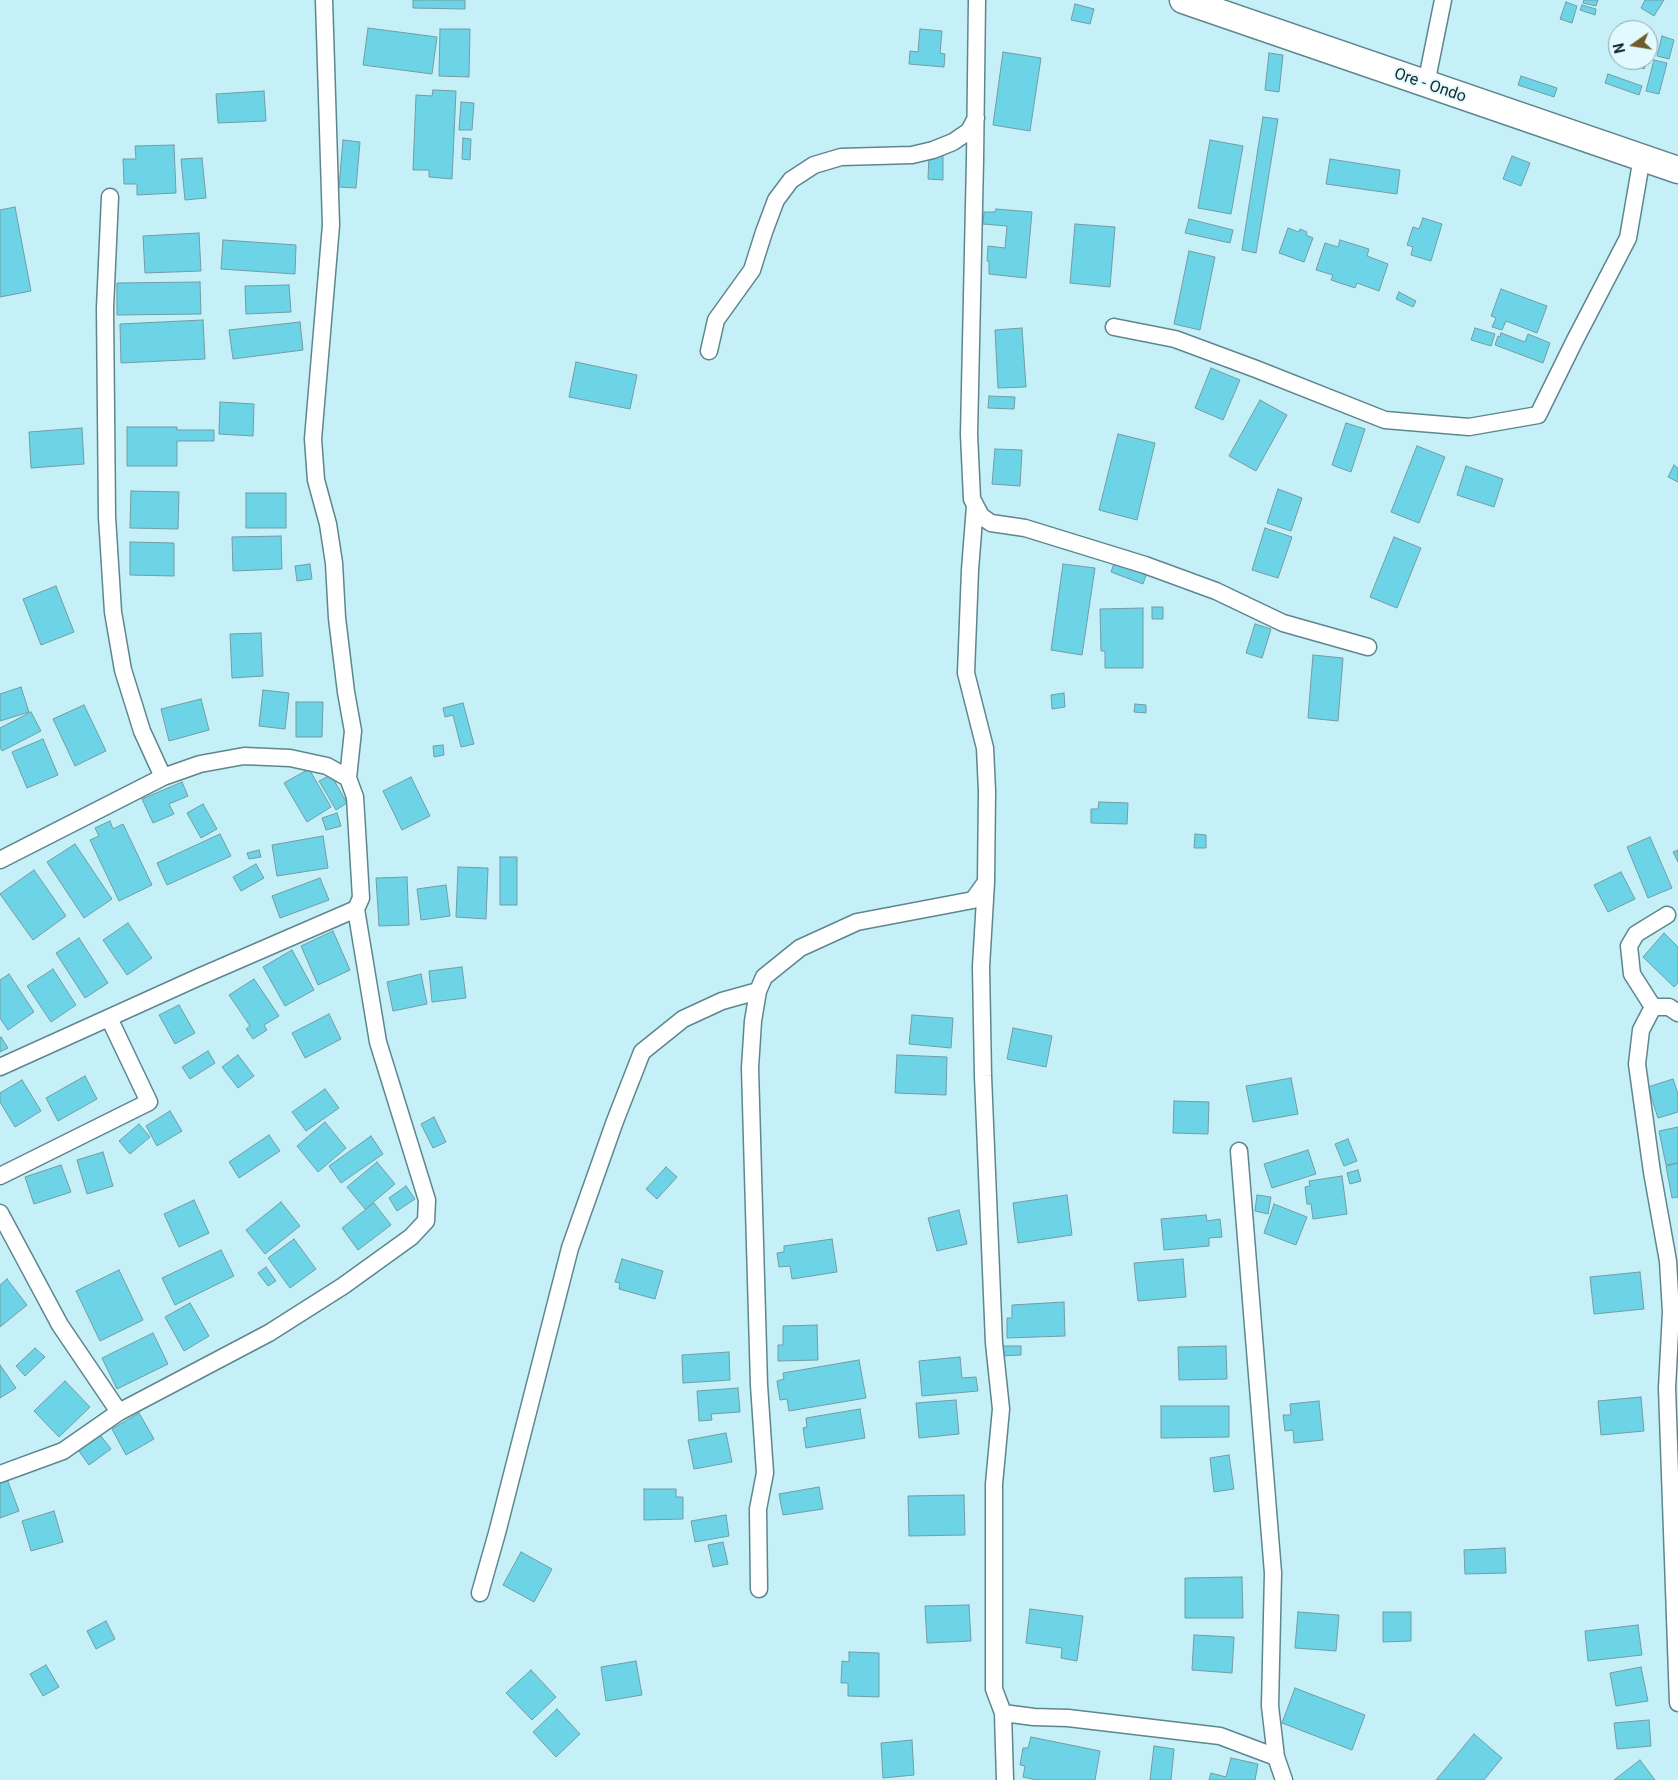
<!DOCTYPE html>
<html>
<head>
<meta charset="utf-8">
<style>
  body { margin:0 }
  #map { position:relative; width:1678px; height:1780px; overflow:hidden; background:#c5f0f8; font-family:Roboto,sans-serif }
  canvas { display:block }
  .north { position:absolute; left:1608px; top:20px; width:50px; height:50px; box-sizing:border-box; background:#e0faff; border:1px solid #90a6aa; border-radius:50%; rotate:257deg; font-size:14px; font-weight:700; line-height:20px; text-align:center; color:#17272a }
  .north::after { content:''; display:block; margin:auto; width:18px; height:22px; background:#725a2a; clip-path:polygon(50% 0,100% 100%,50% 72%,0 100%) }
</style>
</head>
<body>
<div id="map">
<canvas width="1678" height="1780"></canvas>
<div class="north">N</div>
</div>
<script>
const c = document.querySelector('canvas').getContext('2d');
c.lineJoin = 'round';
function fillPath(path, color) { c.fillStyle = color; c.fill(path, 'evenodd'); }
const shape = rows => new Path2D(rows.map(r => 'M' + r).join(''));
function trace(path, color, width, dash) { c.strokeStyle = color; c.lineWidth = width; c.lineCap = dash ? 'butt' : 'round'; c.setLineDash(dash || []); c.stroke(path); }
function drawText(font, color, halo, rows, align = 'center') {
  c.font = font + ' Roboto,sans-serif'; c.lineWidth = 4; c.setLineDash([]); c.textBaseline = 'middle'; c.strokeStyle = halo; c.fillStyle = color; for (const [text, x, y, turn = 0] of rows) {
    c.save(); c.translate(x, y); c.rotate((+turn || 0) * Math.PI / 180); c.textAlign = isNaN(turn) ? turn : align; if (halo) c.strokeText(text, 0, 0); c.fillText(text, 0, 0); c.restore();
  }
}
const building = shape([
  [413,0,465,0,465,9,413,8,413,0],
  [1584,0,1598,0,1596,6,1583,3,1584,0],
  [1645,0,1664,0,1654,16,1641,8,1645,0],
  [1566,2,1577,6,1572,23,1560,19,1566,2],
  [1075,4,1094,9,1090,24,1071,20,1075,4],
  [1582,5,1596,9,1595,15,1580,10,1582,5],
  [368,28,437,37,432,74,363,65,368,28],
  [440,29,470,29,469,77,439,76,440,29],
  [920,29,942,31,940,53,945,54,944,67,909,64,910,51,918,52,920,29],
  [1662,36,1674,40,1669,59,1657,56,1662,36],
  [1648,45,1653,47,1648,59,1648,45],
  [1003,52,1041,58,1030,131,993,125,1003,52],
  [1269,53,1283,55,1279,92,1265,90,1269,53],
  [1625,60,1648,60,1644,69,1625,60],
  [1654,60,1667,63,1659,94,1646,91,1654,60],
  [1608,74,1642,86,1639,95,1605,83,1608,74],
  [1521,76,1557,88,1554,97,1518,85,1521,76],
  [433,90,456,91,452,179,429,177,429,170,413,170,416,95,432,96,433,90],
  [264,91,266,121,218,123,216,94,264,91],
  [461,102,474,103,472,130,459,130,461,102],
  [1263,117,1278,119,1256,253,1242,250,1263,117],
  [463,138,471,139,470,160,462,159,463,138],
  [343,140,360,142,356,188,339,187,343,140],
  [1210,140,1243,146,1231,214,1198,208,1210,140],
  [174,145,176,193,137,195,137,184,124,184,123,159,136,159,135,146,174,145],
  [929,155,943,155,943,180,928,179,929,155],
  [1512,156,1530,163,1521,186,1503,179,1512,156],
  [202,158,206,198,185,200,181,159,202,158],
  [1330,159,1400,170,1397,194,1326,184,1330,159],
  [15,207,31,291,0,297,0,210,15,207],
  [996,209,1032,212,1026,278,989,274,989,261,987,261,988,246,1005,248,1007,226,983,224,984,212,995,212,996,209],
  [1423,218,1442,224,1431,261,1411,255,1413,247,1407,245,1413,227,1419,229,1423,218],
  [1189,219,1233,230,1230,243,1185,233,1189,219],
  [1075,224,1115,227,1110,287,1070,283,1075,224],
  [1288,228,1299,232,1300,229,1307,232,1306,235,1313,238,1304,262,1279,253,1288,228],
  [199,233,201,271,145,273,143,236,199,233],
  [223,240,296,245,295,274,221,269,223,240],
  [1340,240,1369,249,1367,256,1388,264,1379,291,1357,283,1355,288,1331,280,1333,275,1316,270,1325,243,1338,247,1340,240],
  [1189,251,1215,257,1200,330,1174,324,1189,251],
  [200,282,201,314,117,315,117,283,200,282],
  [289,285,291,312,246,314,245,286,289,285],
  [1501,289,1547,306,1537,333,1506,321,1502,330,1492,327,1496,318,1491,316,1501,289],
  [1399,292,1416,301,1413,307,1396,299,1399,292],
  [203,320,205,359,121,363,120,324,203,320],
  [300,322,303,350,233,359,229,330,300,322],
  [1022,328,1026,387,998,388,995,330,1022,328],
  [1475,328,1495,334,1491,346,1471,340,1475,328],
  [1501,333,1525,342,1528,334,1550,343,1543,363,1495,345,1498,336,1500,337,1501,333],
  [576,362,637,375,630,409,569,397,576,362],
  [1211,368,1240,380,1223,420,1195,408,1211,368],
  [989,396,1015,397,1014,409,988,408,989,396],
  [1260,400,1287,415,1256,471,1229,456,1260,400],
  [220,402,254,404,253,436,219,434,220,402],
  [1346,423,1365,429,1351,472,1332,465,1346,423],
  [127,427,177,427,177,430,214,430,214,441,177,441,177,466,127,466,127,427],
  [82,428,84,464,31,468,29,432,82,428],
  [1118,434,1155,443,1137,520,1099,510,1118,434],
  [1417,446,1445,457,1419,523,1391,512,1417,446],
  [995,449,1022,450,1020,486,992,484,995,449],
  [1674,465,1678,468,1678,482,1668,477,1674,465],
  [1466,466,1503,479,1494,507,1457,495,1466,466],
  [1278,489,1302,498,1291,531,1267,523,1278,489],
  [131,491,179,492,178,529,130,528,131,491],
  [246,493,286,493,286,528,246,528,246,493],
  [1265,528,1292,537,1278,578,1252,570,1265,528],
  [281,536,282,569,233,571,232,537,281,536],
  [1394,537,1421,548,1397,608,1370,597,1394,537],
  [130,542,174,543,174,576,130,575,130,542],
  [1116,558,1148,570,1143,584,1111,572,1116,558],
  [310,564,312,579,297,581,295,566,310,564],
  [1063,564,1095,568,1082,655,1051,650,1063,564],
  [56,586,74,632,41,645,23,599,56,586],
  [1152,607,1163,607,1163,619,1152,619,1152,607],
  [1143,608,1143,668,1105,668,1105,651,1101,651,1100,609,1143,608],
  [1255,624,1271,629,1262,658,1246,653,1255,624],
  [261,633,263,676,232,678,230,634,261,633],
  [1313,655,1343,658,1338,721,1308,718,1313,655],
  [21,687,29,712,0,721,0,694,21,687],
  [263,690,289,693,285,729,259,726,263,690],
  [1064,693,1065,707,1052,709,1051,695,1064,693],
  [201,699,209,730,169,741,161,709,201,699],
  [296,702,323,702,322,737,296,737,296,702],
  [463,703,474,744,461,747,453,715,445,717,443,708,463,703],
  [1135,704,1146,705,1146,713,1134,712,1135,704],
  [84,705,106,751,75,766,53,719,84,705],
  [31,712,41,731,2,751,0,747,0,728,31,712],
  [43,739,58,775,27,788,12,752,43,739],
  [443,745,444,755,434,757,433,746,443,745],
  [309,769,331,807,307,822,284,783,309,769],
  [331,775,347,803,336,810,319,781,331,775],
  [411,777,430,816,402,830,383,791,411,777],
  [182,782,188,796,169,804,174,814,153,823,142,799,182,782],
  [1099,802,1128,803,1127,824,1091,823,1091,809,1098,809,1099,802],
  [203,804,217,829,201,838,187,813,203,804],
  [337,813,341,826,326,830,322,818,337,813],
  [110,821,113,829,123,824,152,885,119,901,90,840,99,836,95,828,110,821],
  [220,834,231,856,167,885,157,863,220,834],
  [1195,834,1206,835,1206,848,1194,848,1195,834],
  [323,836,328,868,277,876,272,845,323,836],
  [1650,837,1672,888,1648,898,1627,847,1650,837],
  [75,844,112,899,84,918,47,862,75,844],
  [259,850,261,857,249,859,247,853,259,850],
  [1678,850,1678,862,1673,852,1678,850],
  [500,857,517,857,517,905,500,905,500,857],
  [256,864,264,878,241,891,233,877,256,864],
  [458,867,488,868,486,919,456,917,458,867],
  [34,870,66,916,33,940,0,894,34,870],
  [1621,872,1635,899,1608,912,1594,885,1621,872],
  [407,877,409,925,379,926,376,878,407,877],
  [320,878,329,900,280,918,272,896,320,878],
  [446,885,450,916,421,920,417,889,446,885],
  [128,923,152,958,127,975,103,940,128,923],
  [333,931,350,970,318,985,301,946,333,931],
  [1664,933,1678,947,1678,983,1674,987,1643,957,1664,933],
  [79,938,108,983,85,998,56,953,79,938],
  [292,950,314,990,285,1006,263,967,292,950],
  [462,967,466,998,432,1002,429,971,462,967],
  [53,969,76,1005,51,1022,27,986,53,969],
  [9,974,34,1012,8,1030,0,1018,0,980,9,974],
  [421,974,427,1004,393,1011,387,982,421,974],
  [254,979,279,1016,264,1025,267,1030,253,1039,246,1029,250,1026,229,995,254,979],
  [179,1005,195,1033,175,1044,159,1015,179,1005],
  [329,1014,341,1039,305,1058,292,1033,329,1014],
  [912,1015,953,1018,951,1048,909,1044,912,1015],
  [1013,1028,1052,1036,1046,1067,1007,1059,1013,1028],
  [1,1037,8,1048,0,1052,0,1038,1,1037],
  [208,1051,215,1063,190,1079,182,1067,208,1051],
  [238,1055,254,1076,238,1088,222,1067,238,1055],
  [897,1055,947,1057,946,1095,895,1093,897,1055],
  [85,1076,97,1099,58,1121,46,1098,85,1076],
  [1291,1078,1298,1114,1253,1122,1246,1086,1291,1078],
  [1673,1079,1678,1094,1678,1112,1658,1118,1648,1087,1673,1079],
  [22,1080,41,1111,15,1127,0,1102,0,1093,22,1080],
  [325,1089,339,1108,306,1131,292,1112,325,1089],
  [1174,1101,1209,1102,1208,1134,1173,1133,1174,1101],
  [170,1111,182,1131,157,1146,146,1126,170,1111],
  [434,1117,446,1142,433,1148,421,1124,434,1117],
  [325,1122,346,1148,318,1172,297,1146,325,1122],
  [139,1124,150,1137,130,1154,119,1141,139,1124],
  [1678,1127,1678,1163,1666,1165,1659,1131,1678,1127],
  [269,1135,280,1151,239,1178,229,1162,269,1135],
  [371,1136,383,1154,341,1183,329,1166,371,1136],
  [1348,1139,1357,1161,1344,1166,1335,1144,1348,1139],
  [1308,1150,1316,1174,1272,1188,1264,1164,1308,1150],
  [103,1152,113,1186,87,1194,77,1160,103,1152],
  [377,1162,395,1184,365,1209,347,1187,377,1162],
  [1678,1163,1678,1197,1672,1198,1666,1166,1678,1163],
  [61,1165,71,1192,34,1204,25,1177,61,1165],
  [666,1167,677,1177,657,1199,646,1189,666,1167],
  [1358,1170,1361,1181,1350,1184,1347,1173,1358,1170],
  [1342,1176,1347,1214,1313,1219,1311,1204,1307,1204,1305,1187,1310,1186,1309,1181,1342,1176],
  [406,1186,415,1199,397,1211,389,1198,406,1186],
  [1067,1195,1072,1235,1018,1243,1013,1203,1067,1195],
  [1257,1195,1271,1197,1268,1214,1255,1211,1257,1195],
  [194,1200,209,1233,179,1247,164,1214,194,1200],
  [281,1202,300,1226,265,1254,246,1230,281,1202],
  [374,1203,391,1225,358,1250,342,1228,374,1203],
  [1274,1204,1307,1217,1296,1245,1264,1233,1274,1204],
  [959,1210,967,1244,937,1251,928,1218,959,1210],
  [1206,1215,1207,1221,1220,1219,1222,1237,1209,1238,1209,1246,1164,1250,1161,1219,1206,1215],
  [294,1239,316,1269,290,1288,268,1258,294,1239],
  [832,1239,837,1272,792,1279,790,1266,779,1267,777,1253,784,1252,784,1246,832,1239],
  [221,1250,234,1276,175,1305,162,1278,221,1250],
  [622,1259,663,1271,655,1299,619,1289,620,1283,615,1282,622,1259],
  [1183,1259,1186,1297,1138,1301,1134,1263,1183,1259],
  [266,1267,276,1281,268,1286,258,1273,266,1267],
  [119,1270,143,1320,100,1341,76,1291,119,1270],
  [1640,1272,1644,1309,1594,1314,1590,1277,1640,1272],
  [7,1279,27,1305,0,1327,0,1285,7,1279],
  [1064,1302,1065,1336,1007,1338,1007,1318,1012,1318,1012,1305,1064,1302],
  [190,1303,209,1336,184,1351,165,1317,190,1303],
  [817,1325,818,1360,778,1361,778,1345,783,1345,783,1326,817,1325],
  [153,1333,168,1364,117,1389,102,1358,153,1333],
  [1002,1346,1021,1346,1021,1355,1002,1356,1002,1346],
  [1226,1346,1227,1379,1179,1380,1178,1347,1226,1346],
  [35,1348,45,1357,25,1376,16,1366,35,1348],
  [729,1352,730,1380,683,1383,682,1355,729,1352],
  [960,1357,962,1378,976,1377,978,1391,922,1396,919,1361,960,1357],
  [859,1360,866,1398,789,1411,787,1399,780,1400,777,1381,784,1379,783,1373,859,1360],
  [0,1365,16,1388,0,1398,0,1365],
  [65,1381,90,1407,59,1437,34,1411,65,1381],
  [738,1388,740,1412,711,1414,712,1420,699,1421,697,1391,738,1388],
  [1641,1397,1644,1431,1601,1435,1598,1401,1641,1397],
  [956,1400,959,1434,919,1438,916,1403,956,1400],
  [1319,1401,1323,1440,1294,1443,1293,1430,1285,1431,1283,1415,1291,1415,1290,1404,1319,1401],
  [1161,1406,1229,1406,1229,1437,1161,1438,1161,1406],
  [860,1409,865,1438,806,1448,803,1428,807,1427,806,1418,860,1409],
  [139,1413,154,1439,126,1455,112,1429,139,1413],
  [97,1431,111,1449,89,1465,76,1447,97,1431],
  [726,1433,732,1462,694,1469,688,1440,726,1433],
  [1229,1455,1234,1489,1214,1492,1210,1458,1229,1455],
  [7,1479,19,1511,0,1518,0,1482,7,1479],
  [819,1487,823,1509,783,1515,779,1494,819,1487],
  [644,1489,676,1489,676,1497,683,1497,683,1519,644,1520,644,1489],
  [964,1495,965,1535,909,1536,908,1496,964,1495],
  [54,1511,63,1542,31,1551,22,1521,54,1511],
  [726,1515,729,1536,695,1542,691,1521,726,1515],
  [723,1542,728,1564,713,1567,708,1545,723,1542],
  [1505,1548,1506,1573,1465,1574,1464,1550,1505,1548],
  [521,1552,552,1569,534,1602,503,1585,521,1552],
  [1242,1577,1243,1618,1185,1618,1185,1578,1242,1577],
  [969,1605,971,1641,927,1643,925,1606,969,1605],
  [1030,1609,1083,1616,1077,1661,1061,1658,1062,1648,1026,1643,1030,1609],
  [1298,1612,1339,1615,1336,1651,1295,1648,1298,1612],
  [1383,1612,1411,1612,1411,1641,1383,1642,1383,1612],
  [106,1621,115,1639,96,1649,87,1631,106,1621],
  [1638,1625,1642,1655,1588,1661,1585,1631,1638,1625],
  [1194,1635,1234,1637,1232,1673,1192,1670,1194,1635],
  [849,1652,879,1653,879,1697,848,1696,848,1683,841,1683,842,1661,849,1662,849,1652],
  [636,1661,642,1695,606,1701,601,1667,636,1661],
  [46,1665,59,1687,43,1696,30,1674,46,1665],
  [1641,1667,1648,1701,1616,1706,1610,1673,1641,1667],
  [531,1670,556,1697,532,1720,506,1693,531,1670],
  [1295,1688,1365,1715,1352,1750,1282,1723,1295,1688],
  [557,1709,580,1734,556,1757,533,1732,557,1709],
  [1649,1720,1651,1746,1617,1749,1614,1723,1649,1720],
  [1474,1734,1502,1758,1484,1780,1436,1780,1474,1734],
  [1031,1737,1100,1751,1095,1780,1037,1780,1023,1777,1025,1766,1020,1765,1023,1748,1028,1748,1031,1737],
  [912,1740,914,1775,883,1778,881,1743,912,1740],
  [1154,1746,1174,1749,1171,1780,1150,1780,1154,1746],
  [1231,1758,1258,1764,1255,1780,1209,1780,1211,1773,1226,1777,1231,1758],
  [1640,1760,1655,1780,1614,1780,1640,1760]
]);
fillPath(building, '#6cd4e6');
trace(building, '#739ca4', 1);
const street = shape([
  [977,0,975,160,969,434,972,499,981,516,991,523,1025,528,1145,565,1216,591,1283,623,1368,647],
  [1426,84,1443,0],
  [110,197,105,308,107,517,113,612,123,670,142,731,163,777],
  [1114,327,1175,339,1256,369,1385,420,1469,427,1538,415,1575,340,1628,238,1642,157],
  [709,351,716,320,752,270,764,232,776,200,791,180,814,165,841,157,912,155,933,150,953,142,969,131,976,118],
  [975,506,970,570,966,673,985,748,987,791,986,882,981,967,983,1076,994,1343,1001,1409,994,1484,994,1689,1003,1713,1005,1780],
  [0,860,163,777,200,764,244,756,290,758,327,766,348,778],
  [1653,1007,1641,1030,1637,1064,1652,1172,1668,1261,1671,1312,1667,1388,1678,1703],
  [1653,1007,1632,974,1629,946,1636,934,1667,915],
  [1653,1007,1669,1007,1678,1013],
  [0,1067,199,977,356,909],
  [1239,1151,1273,1573,1270,1706,1276,1757,1284,1780],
  [0,1176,149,1102,109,1018],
  [0,1213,60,1325,119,1412],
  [0,1474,63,1451,119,1412,269,1333,343,1286,411,1237,426,1221,427,1200,378,1042,356,909,361,898,355,797,348,778,353,731,346,692,337,618,334,563,328,524,316,480,313,439,331,225,324,0],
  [759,1589,758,1509,765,1473,759,1385,750,1068,753,1021,758,991,764,977,800,948,857,922,973,900,986,882],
  [480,1593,497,1533,570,1248,615,1121,642,1052,683,1019,722,1001,758,991],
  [1003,1713,1034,1717,1068,1718,1220,1736,1276,1757]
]);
const primary = shape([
  [1183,0,1678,170]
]);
trace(street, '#5e868e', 19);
trace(primary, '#5e868e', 29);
trace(street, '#fff', 16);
trace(primary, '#fff', 26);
drawText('16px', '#17272a', '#e0faff', [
  ["Ore - Ondo",1430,86,19]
]);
</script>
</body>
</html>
